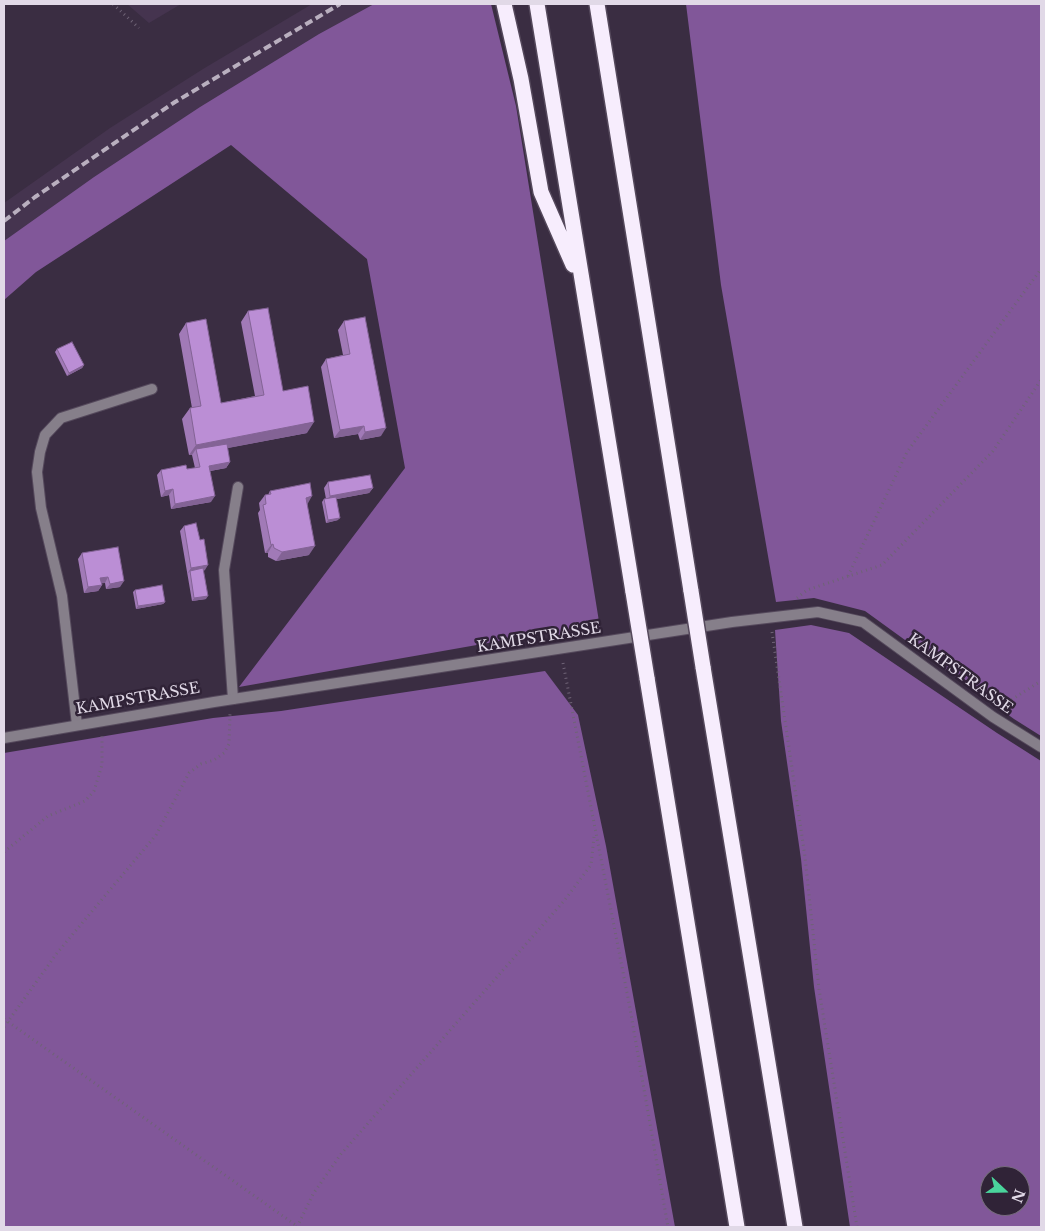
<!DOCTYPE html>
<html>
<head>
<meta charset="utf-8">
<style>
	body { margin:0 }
	#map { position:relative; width:1045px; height:1231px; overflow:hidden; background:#3a2d42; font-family:"Libre Baskerville",serif }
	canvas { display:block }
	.frame { position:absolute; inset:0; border:5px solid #e1d9e7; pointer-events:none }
	.north { position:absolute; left:980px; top:1166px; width:50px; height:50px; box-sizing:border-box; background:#302337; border:1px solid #776c7d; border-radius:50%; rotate:111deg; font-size:14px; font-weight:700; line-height:20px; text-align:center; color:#e1d9e7 }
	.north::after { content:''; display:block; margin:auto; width:18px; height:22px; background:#4ad49c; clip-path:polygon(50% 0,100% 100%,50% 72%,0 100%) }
</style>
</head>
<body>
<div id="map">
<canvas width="1045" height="1231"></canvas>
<div class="frame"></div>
<div class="north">N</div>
</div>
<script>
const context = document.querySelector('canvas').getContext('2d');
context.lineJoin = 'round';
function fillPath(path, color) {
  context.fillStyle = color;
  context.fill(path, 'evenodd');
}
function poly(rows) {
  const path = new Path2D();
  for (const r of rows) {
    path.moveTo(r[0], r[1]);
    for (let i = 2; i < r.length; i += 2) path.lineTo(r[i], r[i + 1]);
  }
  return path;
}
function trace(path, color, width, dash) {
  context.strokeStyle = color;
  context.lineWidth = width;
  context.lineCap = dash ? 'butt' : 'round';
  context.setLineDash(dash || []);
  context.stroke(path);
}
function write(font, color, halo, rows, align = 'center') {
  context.font = font + ' "Libre Baskerville",serif';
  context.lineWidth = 5;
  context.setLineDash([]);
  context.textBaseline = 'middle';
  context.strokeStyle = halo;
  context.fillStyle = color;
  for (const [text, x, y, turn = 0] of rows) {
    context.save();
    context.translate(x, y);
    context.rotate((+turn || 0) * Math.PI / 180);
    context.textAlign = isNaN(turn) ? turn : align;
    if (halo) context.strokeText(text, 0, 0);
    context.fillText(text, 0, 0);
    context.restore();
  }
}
const built = poly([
	[127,4,181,4,149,23],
	[312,4,374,4,319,34,200,107,94,177,4,241,4,203,110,128,203,69]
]);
const forest = poly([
	[374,4,491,4,516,106,601,634,574,638,539,634,239,687,405,468,367,259,231,145,36,272,4,300,4,241,94,177,200,107,319,34],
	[686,4,1041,4,1041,736,1014,719,865,611,814,598,776,602,721,285],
	[811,625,849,633,997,733,1041,761,1041,1227,850,1227,814,987,801,859,781,721,775,630],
	[990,1176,1020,1176,1020,1206,990,1206],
	[545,671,578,715,606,846,675,1227,4,1227,4,753,213,718,281,711]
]);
const path = poly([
	[113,4,139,28],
	[848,576,907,452,1041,269],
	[797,598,807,590,882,565,993,451,1041,380],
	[772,632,805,857,819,989,857,1227],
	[563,663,629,1003,668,1227],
	[1003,705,1041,681],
	[4,852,48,816,85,801,94,791,102,765,102,736],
	[4,1019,297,1226],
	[4,1027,57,953,156,835,189,773,201,764,214,760,224,753,229,744,230,714],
	[297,1227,313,1194,341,1154,564,901,591,865,594,837]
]);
const lane = poly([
	[233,699,224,570,238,487],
	[77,725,62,596,41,508,37,472,40,452,45,435,61,418,152,389]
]);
const street = poly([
	[4,738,214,702,732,622,818,612,863,622,993,717,1041,747]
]);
const highway = poly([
	[504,4,521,79,541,192,573,265],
	[537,4,633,592],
	[597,4,691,591],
	[703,667,795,1227],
	[647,678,737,1227]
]);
const rail = poly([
	[4,221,35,197,175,102,340,4]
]);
const highwayBridge = poly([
	[691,591,703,667],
	[633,592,647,678]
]);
const wall = poly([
	[248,311,283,391,307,433,227,448,230,462,226,468,210,471,211,502,171,509,169,495,161,497,157,475,161,470,187,469,195,468,192,455,189,455,182,419,190,408,192,408,179,334,186,323,221,403,255,396,241,322],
	[344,321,381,436,360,440,358,434,334,438,321,367,326,359,343,355,338,330],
	[57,349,84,365,82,368,67,376,55,352],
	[328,482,373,488,369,493,337,499,338,520,326,523,322,502,324,499,326,499,324,488],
	[270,491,307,504,309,555,276,561,268,557,268,553,265,553,258,513,260,510,259,503,265,495,268,495],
	[184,526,205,570,203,571,206,599,192,601,180,531],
	[82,553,120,587,106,589,105,583,102,583,102,585,98,591,84,593,78,559],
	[135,590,165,602,163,604,136,609,133,592]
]);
const shadedWall = poly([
	[84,365,82,368,67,376,69,373],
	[314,422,307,433,197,454,196,449,192,455,189,455,196,445],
	[364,426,358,434,334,438,340,430],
	[386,428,381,436,360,440,365,432],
	[230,462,226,468,205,472,209,466],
	[373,488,369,493,326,501,330,496],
	[173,489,169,495,161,497,165,491],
	[215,496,211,502,171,509,175,504],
	[312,496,307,505,306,498],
	[340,518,338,520,326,523,328,520],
	[273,544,268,553,265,553,271,545],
	[315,546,309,555,276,561,282,552],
	[208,565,205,570,190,573,190,571,187,574,191,568],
	[108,577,105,583,97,584,100,578],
	[124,581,120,587,106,589,110,584],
	[102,585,98,591,84,593,88,587],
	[208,596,206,599,192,601,194,598],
	[165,602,163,604,136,609,138,606]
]);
const building = poly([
	[268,308,283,391,308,386,314,422,196,445,190,408,201,406,186,323,206,319,221,403,264,395,248,311,268,308],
	[365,317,386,428,365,432,364,426,340,430,326,359,350,354,344,321,365,317],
	[72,342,84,365,69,373,57,349,72,342],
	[227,444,230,462,209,466,215,496,175,504,173,489,165,491,161,470,186,465,187,469,200,467,196,449,227,444],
	[370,475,373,488,330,496,328,482,370,475],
	[310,483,312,496,306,498,315,546,282,552,274,548,273,544,271,545,263,505,266,504,265,495,271,494,270,491,310,483],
	[336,497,340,518,328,520,324,499,336,497],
	[196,523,200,540,204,539,208,565,191,568,184,526,196,523],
	[118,547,124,581,110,584,108,577,100,578,102,585,88,587,82,553,118,547],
	[203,568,208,596,194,598,190,571,203,568],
	[162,585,165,602,138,606,135,590,162,585]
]);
const streetNames = [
	["KAMPSTRASSE",539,638,-9],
	["KAMPSTRASSE",960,674,36],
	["KAMPSTRASSE",138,699,-10]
];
fillPath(built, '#45344f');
fillPath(forest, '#815799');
trace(lane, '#55495c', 12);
trace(street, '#55495c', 12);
trace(highway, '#55495c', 18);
trace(path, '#6f6376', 3, [1, 4]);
trace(lane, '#867f8a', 10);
trace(street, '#867f8a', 10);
trace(highway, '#f7edfd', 15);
trace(rail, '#b9afbf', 4, [8, 4]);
trace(highwayBridge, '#55495c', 18, []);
trace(highwayBridge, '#f7edfd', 15);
fillPath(wall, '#a17ab7');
fillPath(shadedWall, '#836395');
fillPath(building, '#bb8ed5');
trace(building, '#836395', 1);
write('15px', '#e1d9e7', '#302337', streetNames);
</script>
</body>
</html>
